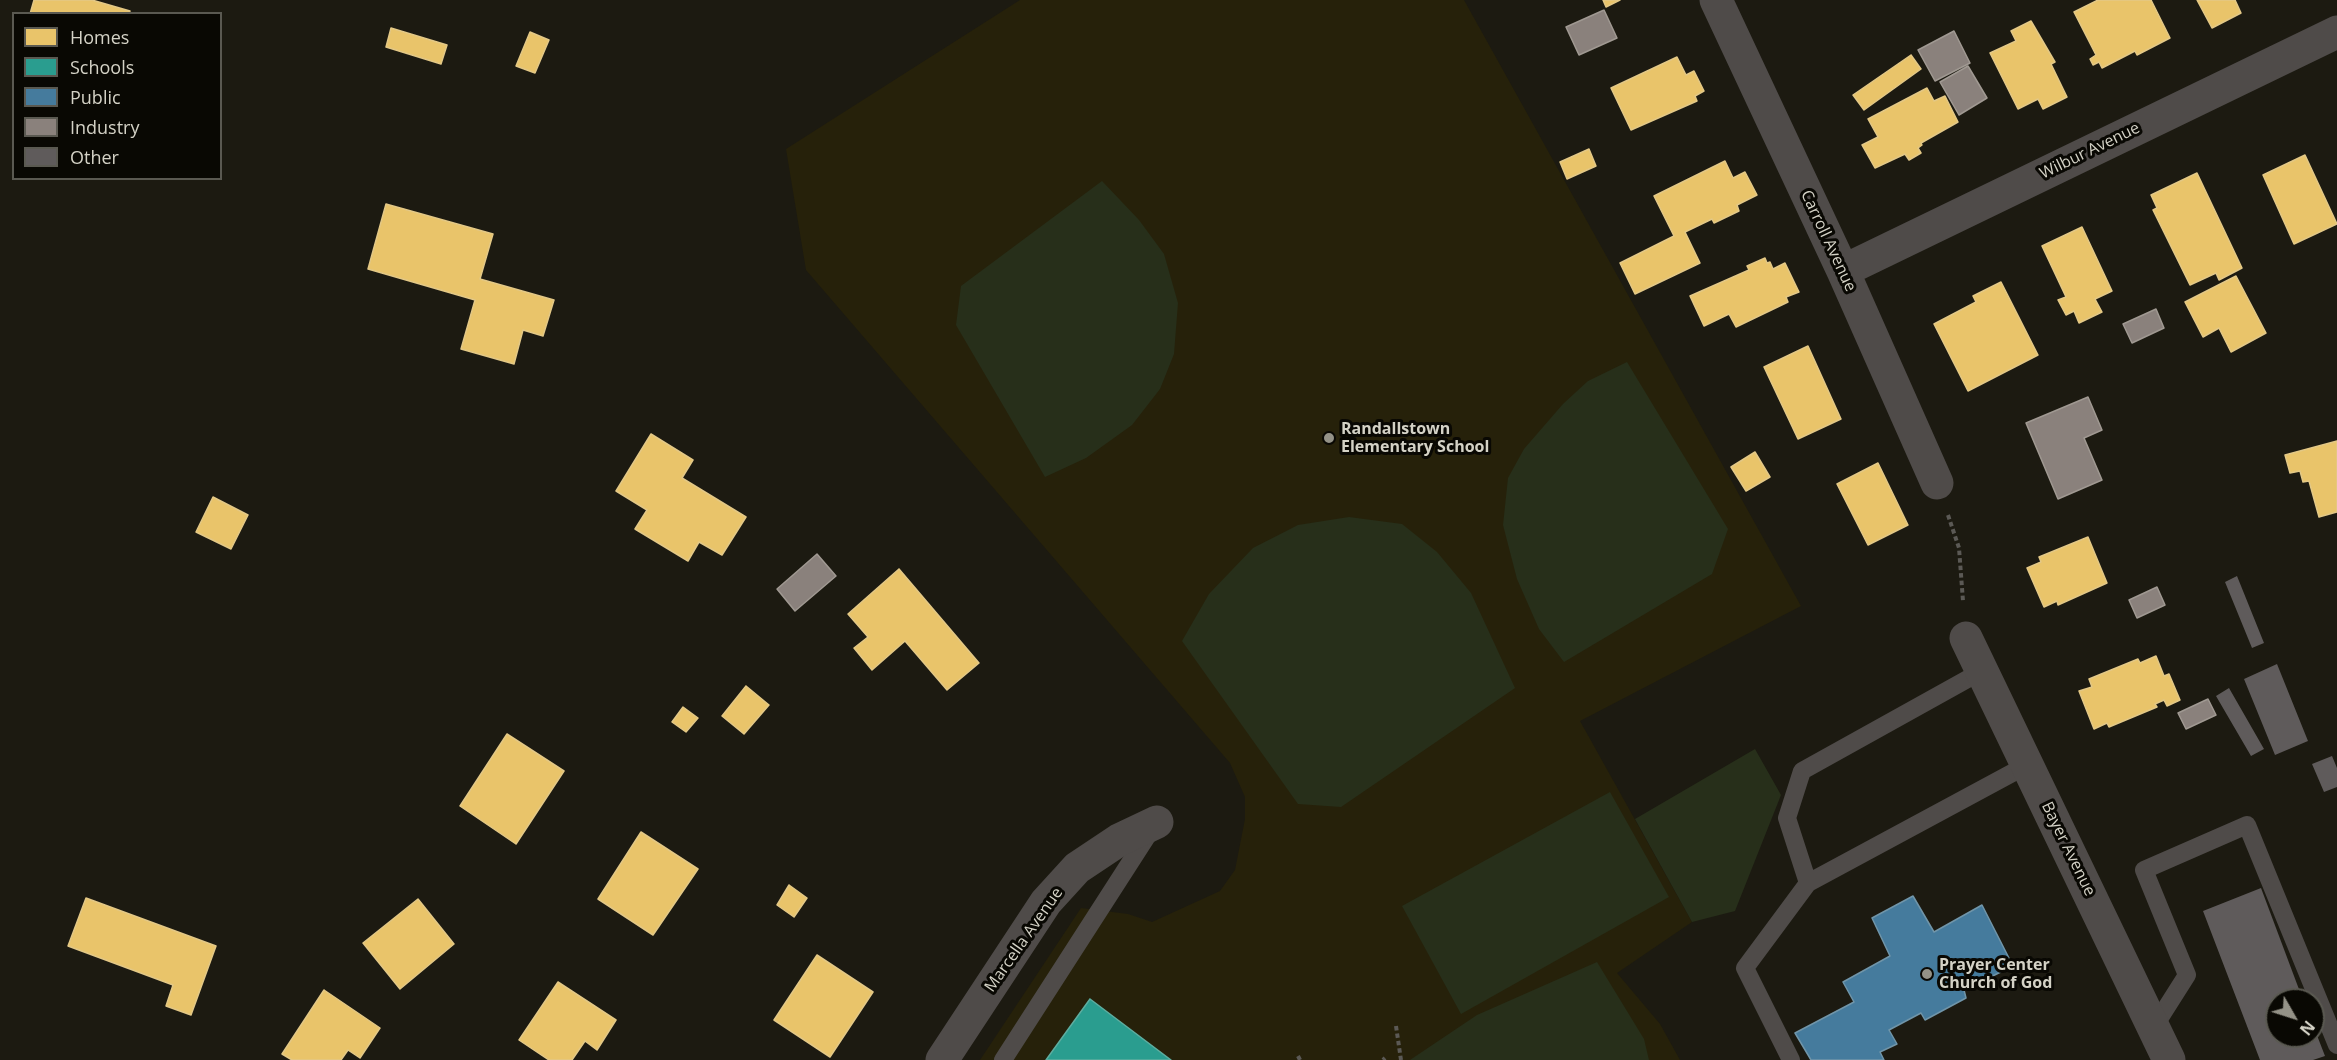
<!DOCTYPE html>
<html>
<head>
<meta charset="utf-8">
<style>
	body { margin:0 }
	#map { position:relative; width:2337px; height:1060px; overflow:hidden; background:#1c1a11; font-family:"Open Sans",sans-serif }
	canvas { display:block }
	.legend { position:absolute; left:12px; top:12px; width:210px; height:168px; box-sizing:border-box; background:#090803; border:2px solid #5a5951; margin:0; padding:8px 10px; list-style:none; font-size:18px; color:#d4d2c6 }
	.legend li { display:flex; align-items:center; gap:12px; height:30px }
	.legend b { width:30px; border:2px solid #5a5951 }
	.north { position:absolute; left:2265px; top:988px; width:60px; height:60px; box-sizing:border-box; background:#090803; border:2px solid #5a5951; border-radius:50%; rotate:129deg; font-size:16px; font-weight:700; line-height:24px; text-align:center; color:#d4d2c6 }
	.north::after { content:''; display:block; margin:auto; width:21px; height:27px; background:#949287; clip-path:polygon(50% 0,100% 100%,50% 72%,0 100%) }
</style>
</head>
<body>
<div id="map">
<canvas width="2337" height="1060"></canvas>
<ul class="legend">
<li><b style="height:16px;background:#e9c46a"></b>Homes</li>
<li><b style="height:16px;background:#2a9d8f"></b>Schools</li>
<li><b style="height:16px;background:#457b9d"></b>Public</li>
<li><b style="height:16px;background:#8a817c"></b>Industry</li>
<li><b style="height:16px;background:#5f5b5b"></b>Other</li>
</ul>
<div class="north">N</div>
</div>
<script>
const context = document.querySelector('canvas').getContext('2d');
context.lineJoin = 'round';
function fillPath(path, color) {
  context.fillStyle = color;
  context.fill(path, 'evenodd');
}
function poly(rows) {
  const path = new Path2D();
  for (const r of rows) {
    path.moveTo(r[0], r[1]);
    for (let i = 2; i < r.length; i += 2) path.lineTo(r[i], r[i + 1]);
  }
  return path;
}
function trace(path, color, width, dash) {
  context.strokeStyle = color;
  context.lineWidth = width;
  context.lineCap = dash ? 'butt' : 'round';
  context.setLineDash(dash || []);
  context.stroke(path);
}
function write(font, color, halo, rows, align = 'center') {
  context.font = font + ' "Open Sans",sans-serif';
  context.lineWidth = 6;
  context.setLineDash([]);
  context.textBaseline = 'middle';
  context.strokeStyle = halo;
  context.fillStyle = color;
  for (const [text, x, y, turn = 0] of rows) {
    context.save();
    context.translate(x, y);
    context.rotate((+turn || 0) * Math.PI / 180);
    context.textAlign = isNaN(turn) ? turn : align;
    if (halo) context.strokeText(text, 0, 0);
    context.fillText(text, 0, 0);
    context.restore();
  }
}
const built = poly([
	[1020,0,1464,0,1801,606,1580,721,1692,922,1617,973,1660,1024,1680,1060,980,1060,1081,908,1128,914,1152,922,1220,891,1235,870,1245,819,1245,797,1230,763,806,270,786,149]
]);
const green = poly([
	[1102,181,1139,220,1164,254,1178,303,1174,354,1160,389,1132,425,1086,458,1045,477,956,325,961,286],
	[1627,362,1728,529,1712,574,1564,662,1539,629,1517,579,1503,525,1508,478,1524,449,1563,404,1588,381],
	[1349,517,1402,524,1437,552,1471,593,1515,688,1341,807,1298,804,1182,641,1209,594,1253,548,1298,525],
	[1755,749,1781,795,1735,911,1692,922,1635,819],
	[1610,792,1669,897,1461,1014,1402,906],
	[1597,962,1644,1039,1649,1060,1410,1060,1477,1015]
]);
const homes = poly([
	[34,0,92,0,130,11,129,14,30,14,34,0],
	[1603,0,1620,0,1606,7,1603,0],
	[2098,0,2151,0,2170,38,2137,55,2135,51,2102,68,2099,62,2093,65,2090,59,2096,55,2074,12,2098,0],
	[2197,0,2235,0,2241,13,2212,28,2197,0],
	[2031,21,2055,62,2051,64,2067,97,2043,109,2038,99,2018,109,1990,53,2016,41,2011,31,2031,21],
	[391,28,447,45,441,64,386,47,391,28],
	[530,32,549,40,535,73,516,66,530,32],
	[1911,55,1921,69,1864,110,1853,95,1911,55],
	[1677,57,1686,75,1694,71,1704,91,1695,96,1697,101,1631,130,1611,88,1677,57],
	[1927,88,1934,101,1945,96,1958,122,1921,143,1922,145,1918,148,1921,153,1909,160,1905,154,1875,168,1862,145,1878,137,1868,119,1927,88],
	[1589,149,1596,166,1567,179,1560,162,1589,149],
	[2305,155,2337,224,2294,244,2263,175,2305,155],
	[1725,161,1733,178,1745,172,1757,195,1737,205,1739,211,1714,223,1712,219,1685,232,1700,263,1635,294,1620,263,1674,236,1654,196,1725,161],
	[2197,173,2242,268,2219,280,2216,273,2190,285,2153,210,2157,208,2151,195,2197,173],
	[386,204,493,234,480,279,554,300,543,336,523,330,514,364,461,349,475,300,368,269,386,204],
	[2082,227,2112,291,2095,299,2102,312,2079,323,2074,311,2066,315,2058,300,2066,297,2042,246,2082,227],
	[1765,258,1767,263,1770,262,1773,269,1785,263,1799,292,1786,297,1788,302,1736,327,1729,314,1704,326,1690,296,1749,270,1747,266,1765,258],
	[2236,276,2266,333,2231,352,2219,328,2203,337,2185,302,2236,276],
	[2001,282,2038,355,1968,391,1934,324,1976,302,1973,296,2001,282],
	[1808,346,1841,419,1798,439,1764,367,1808,346],
	[651,434,693,460,682,478,746,517,722,555,699,542,688,561,635,529,647,510,616,491,651,434],
	[2337,441,2337,512,2319,517,2309,481,2303,482,2300,471,2290,473,2285,455,2337,441],
	[1755,452,1770,477,1746,491,1731,467,1755,452],
	[1878,463,1908,525,1868,545,1837,484,1878,463],
	[213,497,248,515,231,549,196,532,213,497],
	[2088,537,2107,583,2058,605,2057,601,2044,607,2027,568,2041,562,2039,557,2088,537],
	[899,569,979,663,947,690,905,641,872,670,854,648,868,637,848,614,899,569],
	[2156,656,2164,676,2169,674,2180,700,2167,706,2164,700,2155,704,2157,707,2109,727,2107,723,2094,729,2079,691,2092,687,2089,679,2138,659,2140,663,2156,656],
	[746,686,769,705,744,734,722,716,746,686],
	[683,707,698,718,686,732,672,722,683,707],
	[507,734,564,771,516,844,460,806,507,734],
	[641,832,698,869,653,935,598,899,641,832],
	[789,885,807,898,794,917,777,905,789,885],
	[86,898,216,946,191,1015,166,1006,173,985,68,946,86,898],
	[418,899,454,944,400,989,363,943,418,899],
	[817,955,873,992,830,1057,774,1020,817,955],
	[558,982,616,1020,597,1050,585,1041,572,1060,549,1060,519,1040,558,982],
	[324,990,380,1028,360,1058,348,1050,341,1060,292,1060,282,1054,324,990]
]);
const schools = poly([
	[1090,999,1171,1060,1046,1060,1090,999]
]);
const public = poly([
	[1913,896,1934,932,1982,905,2013,966,1964,990,1966,998,1925,1020,1921,1013,1889,1030,1897,1044,1880,1052,1884,1060,1811,1060,1795,1033,1854,1002,1843,982,1890,956,1872,918,1913,896]
]);
const industry = poly([
	[1604,10,1617,38,1579,55,1566,27,1604,10],
	[1954,31,1970,63,1935,81,1918,50,1954,31],
	[1968,66,1987,98,1959,115,1940,82,1968,66],
	[2156,309,2164,328,2132,343,2123,324,2156,309],
	[2088,397,2102,430,2084,438,2102,480,2058,499,2026,423,2088,397],
	[817,554,836,576,795,611,777,589,817,554],
	[2157,587,2165,605,2137,618,2129,600,2157,587],
	[2208,699,2216,715,2186,729,2178,713,2208,699]
]);
const building = poly([
	[2237,576,2264,643,2252,648,2225,582],
	[2277,664,2308,741,2275,755,2244,679],
	[2229,688,2264,749,2251,756,2216,696],
	[2332,756,2337,768,2337,787,2324,792,2312,764],
	[2261,888,2303,1000,2277,1000,2277,1036,2313,1036,2313,1025,2325,1056,2313,1060,2260,1060,2203,911]
]);
const path = poly([
	[1948,515,1959,548,1963,601],
	[1396,1026,1401,1060],
	[1298,1056,1300,1060],
	[1383,1060,1385,1058]
]);
const lane = poly([
	[1982,671,1802,771,1787,818,1808,883,2027,765],
	[2154,1027,2187,975,2144,870,2247,825,2337,1045],
	[1003,1060,1153,827],
	[1791,1060,1745,968,1808,883]
]);
const street = poly([
	[1716,0,1843,271,1937,483],
	[1843,271,2337,32],
	[1966,638,2169,1060],
	[942,1060,1046,902,1077,868,1119,840,1157,822]
]);
const markers = [
	[1329,438,6,"#949287"],
	[1927,974,6,"#949287"]
];
const streetNames = [
	["Wilbur Avenue",2090,151,-26],
	["Carroll Avenue",1828,241,65],
	["Bayer Avenue",2068,849,64],
	["Marcella Avenue",1024,940,-55]
];
const poiNames = [
	["Randallstown",1341,429],
	["Elementary School",1341,447],
	["Prayer Center",1939,965],
	["Church of God",1939,983]
];
fillPath(built, '#26210a');
fillPath(green, '#272f1a');
fillPath(homes, '#e9c46a');
trace(homes, '#e3c886', 1.5);
fillPath(schools, '#2a9d8f');
trace(schools, '#5dada0', 1.5);
fillPath(public, '#457b9d');
trace(public, '#7095a9', 1.5);
fillPath(industry, '#8a817c');
trace(industry, '#a09992', 1.5);
fillPath(building, '#5f5b5b');
trace(path, '#5b5955', 4, [4.5, 3]);
trace(lane, '#4f4b49', 18);
trace(street, '#4f4b49', 33);
for (const [x, y, r, color] of markers) {
  const dot = new Path2D();
  dot.arc(x, y, r, 0, 2 * Math.PI);
  context.fillStyle = color;
  context.fill(dot);
  trace(dot, '#090803', 2);
}
write('16px', '#d4d2c6', '#090803', streetNames);
write('bold 16px', '#d4d2c6', '#090803', poiNames, 'left');
</script>
</body>
</html>
